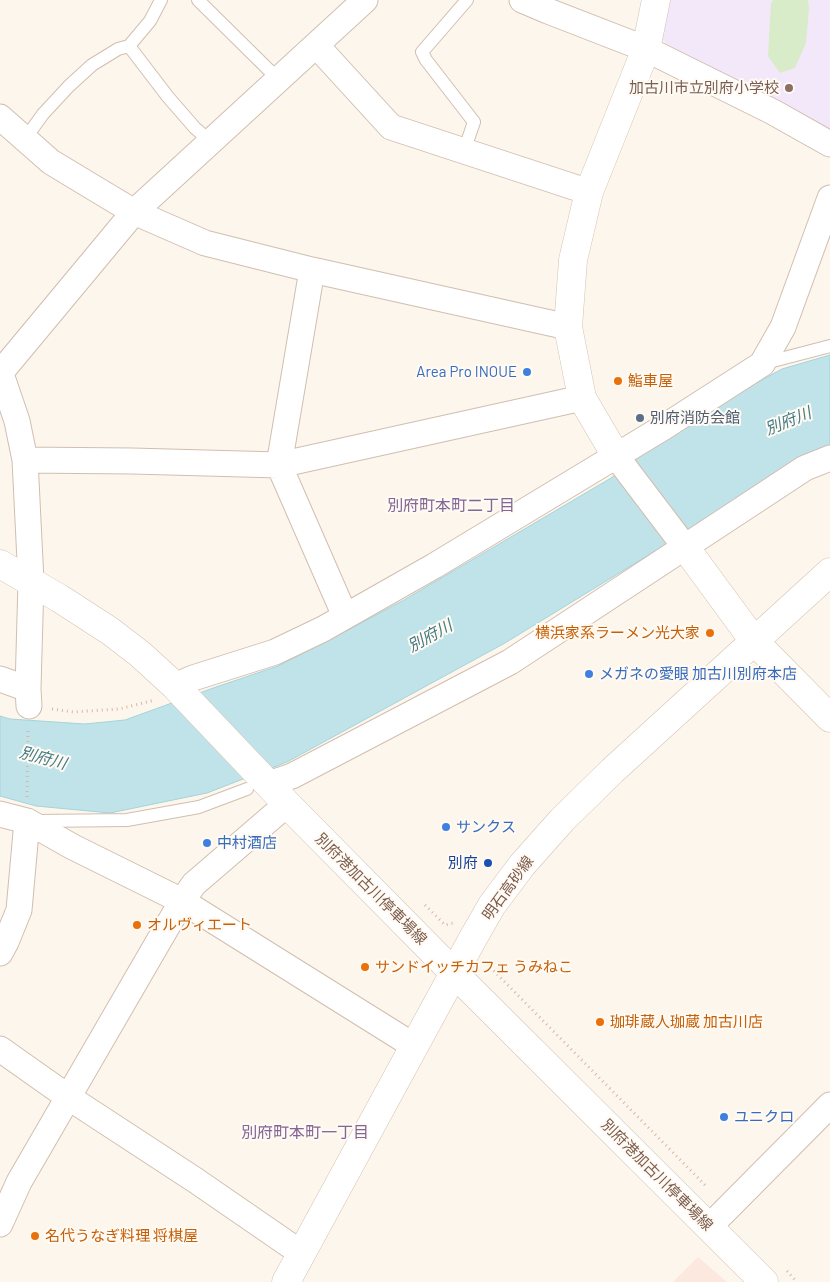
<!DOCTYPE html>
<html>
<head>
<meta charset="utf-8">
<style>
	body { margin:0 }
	canvas { display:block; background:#fdf6ec }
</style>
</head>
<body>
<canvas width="830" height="1282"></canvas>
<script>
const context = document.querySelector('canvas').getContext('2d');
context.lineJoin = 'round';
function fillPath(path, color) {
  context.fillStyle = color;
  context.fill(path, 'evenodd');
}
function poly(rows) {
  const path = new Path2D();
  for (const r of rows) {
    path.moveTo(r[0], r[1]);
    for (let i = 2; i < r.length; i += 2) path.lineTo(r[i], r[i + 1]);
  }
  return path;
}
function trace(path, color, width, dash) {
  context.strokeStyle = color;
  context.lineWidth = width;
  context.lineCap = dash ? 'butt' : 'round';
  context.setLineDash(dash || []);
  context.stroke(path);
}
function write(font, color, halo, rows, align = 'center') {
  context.font = font + ' Barlow,"Noto Sans JP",sans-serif';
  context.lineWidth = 4;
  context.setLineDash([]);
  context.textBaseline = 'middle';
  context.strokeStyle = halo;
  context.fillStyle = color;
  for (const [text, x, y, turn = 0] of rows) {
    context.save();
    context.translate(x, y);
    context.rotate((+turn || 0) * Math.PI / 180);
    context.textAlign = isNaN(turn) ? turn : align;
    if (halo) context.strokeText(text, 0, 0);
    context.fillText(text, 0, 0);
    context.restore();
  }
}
const commercial = poly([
	[698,1257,727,1282,673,1282]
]);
const education = poly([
	[668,0,830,0,830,133,666,44,661,37]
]);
const green = poly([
	[773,0,808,0,809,9,806,43,795,68,780,73,768,56,771,4]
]);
const water = poly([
	[830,355,830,447,820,450,505,643,287,762,207,793,110,813,36,806,0,796,0,716,10,719,85,724,125,720,216,687,278,666,331,639,404,600,611,478,638,457,749,387,782,369,830,355]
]);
const path = poly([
	[52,709,73,712,119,709,155,700],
	[27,797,28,729],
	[425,905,445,925,453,923],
	[488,963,488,965,496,973,707,1187],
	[787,1271,797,1282]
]);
const lane = poly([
	[198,0,278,79],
	[129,46,168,97,195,128,211,142],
	[25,139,43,114,69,86,92,65,118,49,129,46,150,21,161,0],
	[464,151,474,122,426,60,422,52,467,0],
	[765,363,830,346],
	[36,821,127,820,199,807,247,789]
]);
const street = poly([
	[522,0,548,11,646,49,773,112,830,144],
	[316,45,391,127,589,192],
	[0,117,51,162,134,212,205,243,312,270,568,327],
	[312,270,279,465,345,616],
	[0,371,17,421,25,460,31,581,28,689,29,706],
	[1,372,134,212,365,0],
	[616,456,685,547],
	[25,460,132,461,279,465,582,398],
	[0,679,28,689],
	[175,686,193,678,275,652,323,629,434,566,664,427,762,364,783,327,830,198],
	[268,784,292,776,510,662,805,468,830,458],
	[0,814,27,821,73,847,182,901,414,1046],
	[0,953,6,942,19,910,27,821],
	[0,1049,68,1097,195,1180,301,1253],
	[0,1224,19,1182,182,901,194,884,287,804],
	[709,1227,830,1105]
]);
const secondary = poly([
	[616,456,582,398,568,327,573,260,589,192,646,49,656,0],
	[685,547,754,641,830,718],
	[0,564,59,598,110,631,140,654,175,686,287,804,454,973,764,1282],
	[286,1282,472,940,492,905,522,865,562,820,612,771,830,572]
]);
const markers = [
	[789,88,5,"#8d6e63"],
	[527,372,5,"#3f7fe0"],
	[618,381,5,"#e8710a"],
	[640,418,5,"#5c6f8a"],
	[710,633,5,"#e8710a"],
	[589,674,5,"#3f7fe0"],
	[446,827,5,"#3f7fe0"],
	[207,843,5,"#3f7fe0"],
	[488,863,5,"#1a4fb4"],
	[137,925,5,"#e8710a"],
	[365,967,5,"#e8710a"],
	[600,1022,5,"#e8710a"],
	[724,1117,5,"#3f7fe0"],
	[35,1236,5,"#e8710a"]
];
const educationNames = [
	["加古川市立別府小学校",779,88]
];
const shopNames = [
	["Area Pro INOUE",517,372,"right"],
	["メガネの愛眼 加古川別府本店",599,674],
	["サンクス",456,827],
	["中村酒店",217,843],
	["ユニクロ",734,1117]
];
const foodNames = [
	["鮨車屋",628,381],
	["横浜家系ラーメン光大家",700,633,"right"],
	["オルヴィエート",147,925],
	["サンドイッチカフェ うみねこ",375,967],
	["珈琲蔵人珈蔵 加古川店",610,1022],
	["名代うなぎ料理 将棋屋",45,1236]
];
const serviceNames = [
	["別府消防会館",650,418]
];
const transitNames = [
	["別府",478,863]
];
const streetNames = [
	["明石高砂線",508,888,-54],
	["別府港加古川停車場線",371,889,45],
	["別府港加古川停車場線",657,1175,45]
];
const waterNames = [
	["別府川",788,421,-22],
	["別府川",430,636,-29],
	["別府川",43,758,15]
];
const neighbourhoodNames = [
	["別府町本町二丁目",451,506],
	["別府町本町一丁目",305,1133]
];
fillPath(commercial, '#fde8e0');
fillPath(education, '#f3e8fa');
fillPath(green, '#d8ecc9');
fillPath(water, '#bfe3e8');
trace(water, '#a5d3da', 1);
trace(lane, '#d1beb0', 14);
trace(street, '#d1beb0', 27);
trace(secondary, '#d6c0b0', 29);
trace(path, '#d9b8a5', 3, [1, 4]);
trace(lane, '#fff', 12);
trace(street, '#fff', 25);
trace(secondary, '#fff', 28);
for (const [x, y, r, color] of markers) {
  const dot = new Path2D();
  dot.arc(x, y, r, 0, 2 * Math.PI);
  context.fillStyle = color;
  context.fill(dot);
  trace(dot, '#fffaf3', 2);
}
write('15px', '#785e54', '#fffaf3', educationNames, 'right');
write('15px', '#366cbe', '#fffaf3', shopNames, 'left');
write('15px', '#c56008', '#fffaf3', foodNames, 'left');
write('15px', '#4e5e75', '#fffaf3', serviceNames, 'left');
write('15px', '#164399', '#fffaf3', transitNames, 'right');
write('15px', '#7a5c4d', '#fffaf3', streetNames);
write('italic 16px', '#437c86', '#fffaf3', waterNames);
write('16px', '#846695', '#fffaf3', neighbourhoodNames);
</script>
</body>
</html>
